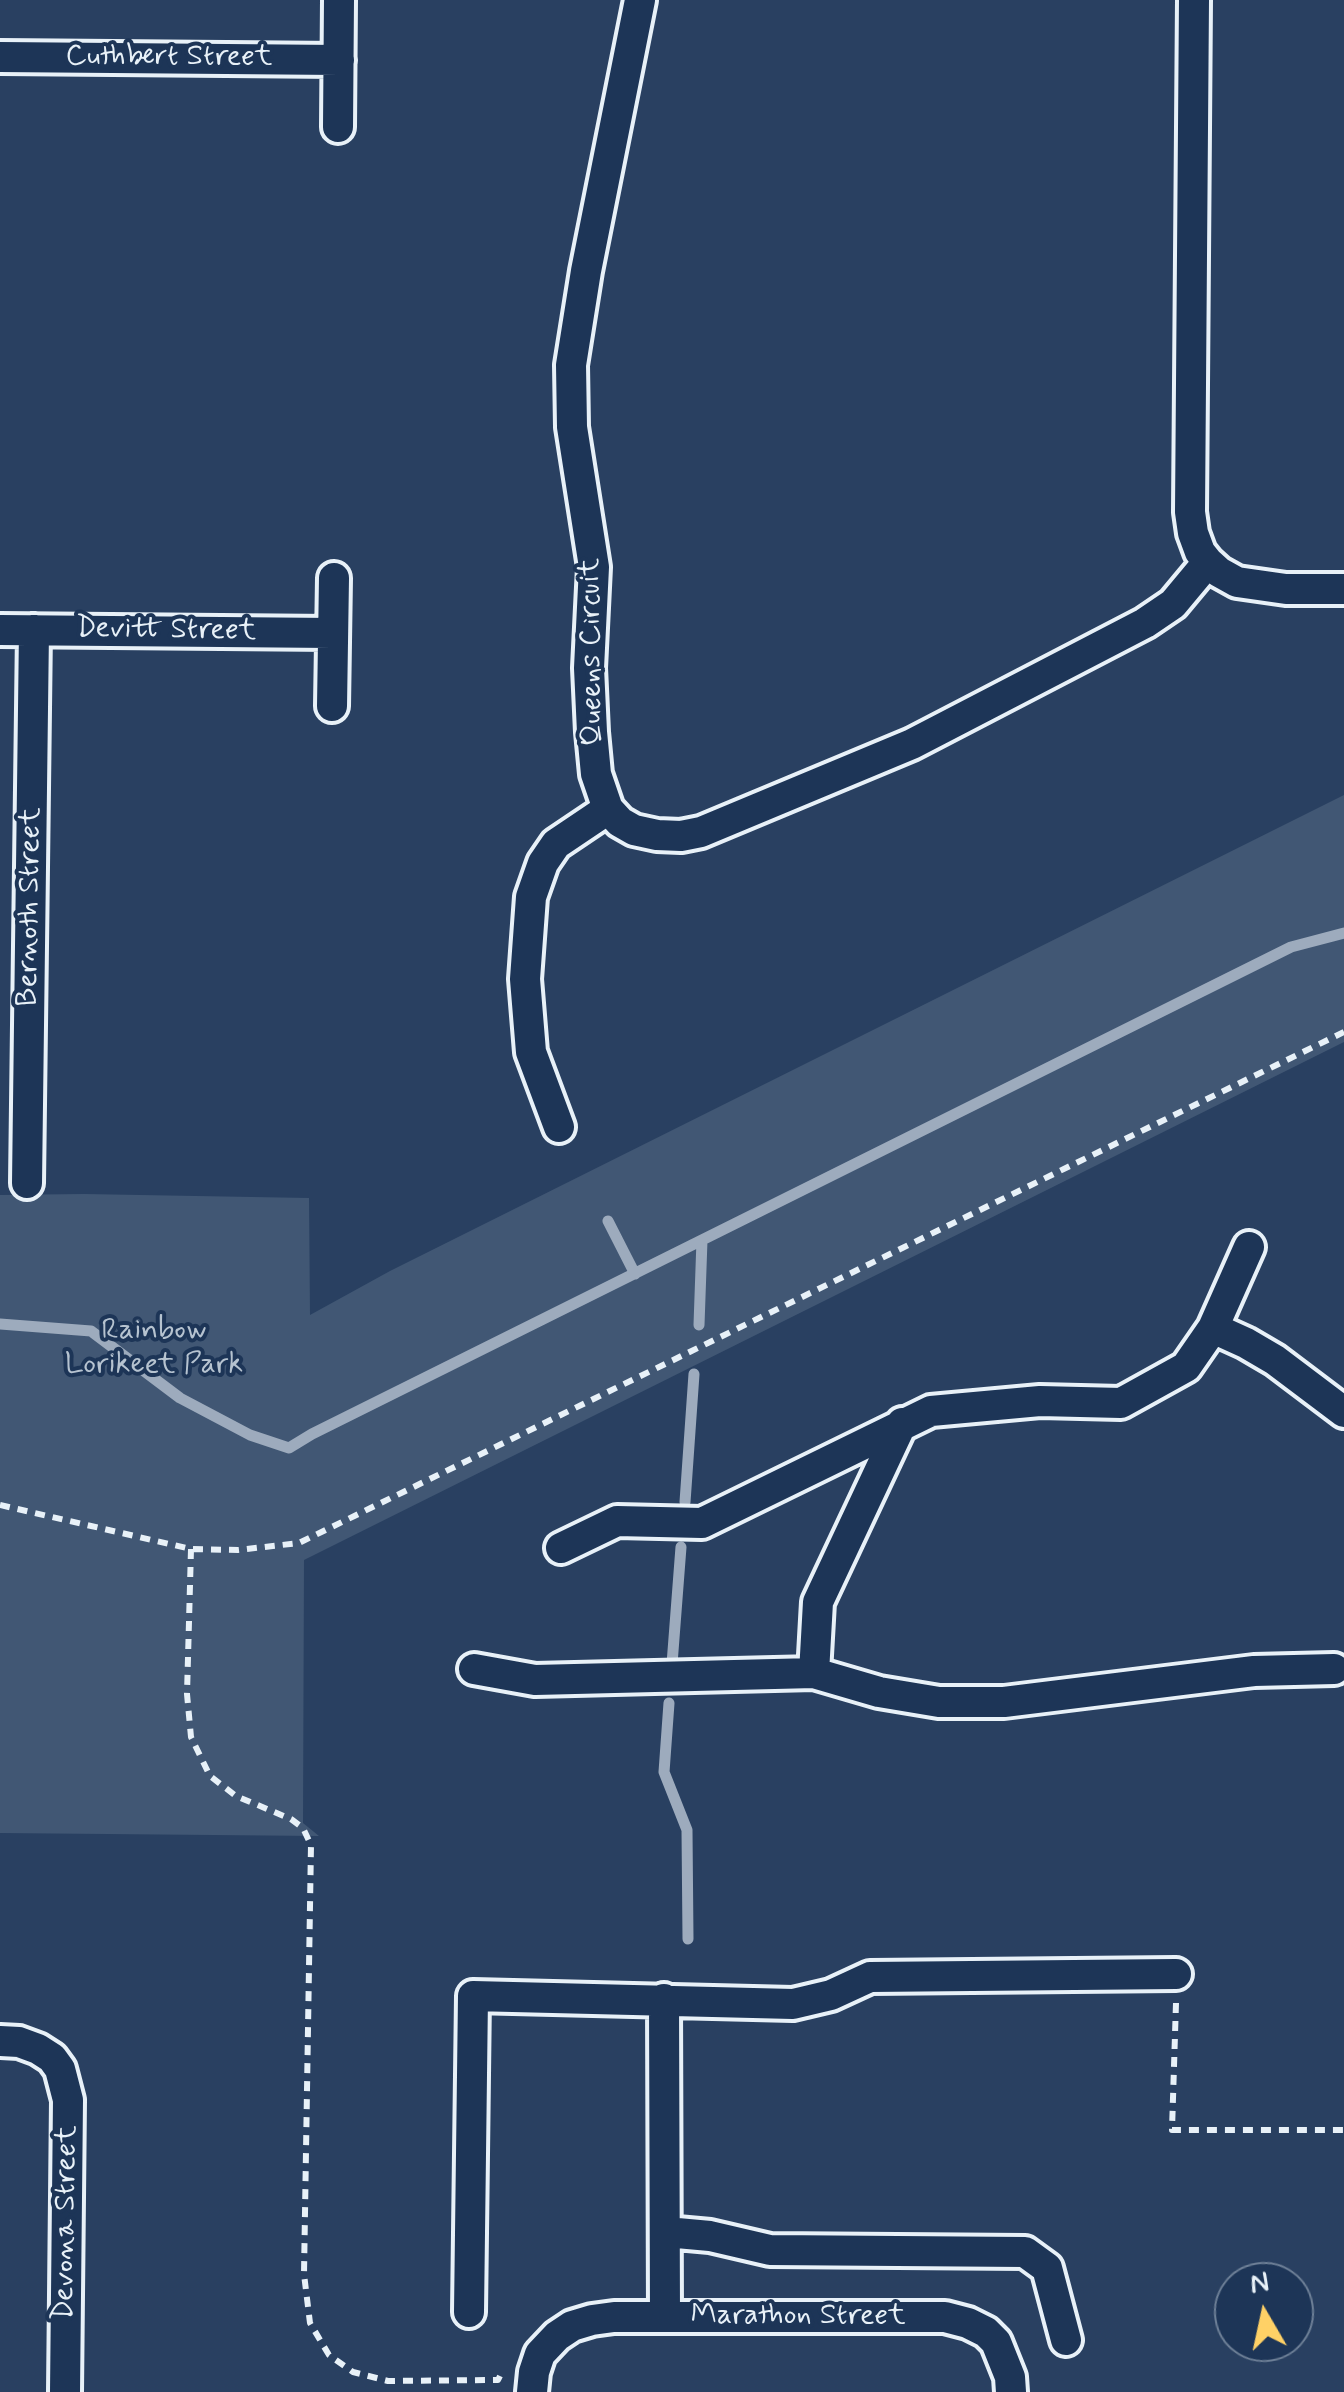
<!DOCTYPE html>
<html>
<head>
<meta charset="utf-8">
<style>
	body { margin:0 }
	#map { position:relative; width:1344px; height:2392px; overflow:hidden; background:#294061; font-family:Mynerve,sans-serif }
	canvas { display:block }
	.north { position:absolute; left:1214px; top:2262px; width:100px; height:100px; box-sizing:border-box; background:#1d3557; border:2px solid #6e8097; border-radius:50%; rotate:351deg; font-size:28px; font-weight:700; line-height:40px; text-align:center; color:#e8f1f8 }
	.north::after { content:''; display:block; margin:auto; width:35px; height:45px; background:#ffd166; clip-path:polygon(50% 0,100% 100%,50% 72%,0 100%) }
</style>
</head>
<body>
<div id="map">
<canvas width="1344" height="2392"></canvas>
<div class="north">N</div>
</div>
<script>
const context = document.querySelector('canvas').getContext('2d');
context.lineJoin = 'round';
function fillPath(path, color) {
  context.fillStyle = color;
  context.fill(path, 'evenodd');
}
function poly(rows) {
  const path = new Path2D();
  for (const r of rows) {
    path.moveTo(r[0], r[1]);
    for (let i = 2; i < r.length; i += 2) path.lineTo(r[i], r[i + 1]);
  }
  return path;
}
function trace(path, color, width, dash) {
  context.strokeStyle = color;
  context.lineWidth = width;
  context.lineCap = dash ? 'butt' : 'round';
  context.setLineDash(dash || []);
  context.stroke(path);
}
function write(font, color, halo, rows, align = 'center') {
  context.font = font + ' Mynerve,sans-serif';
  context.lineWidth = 8;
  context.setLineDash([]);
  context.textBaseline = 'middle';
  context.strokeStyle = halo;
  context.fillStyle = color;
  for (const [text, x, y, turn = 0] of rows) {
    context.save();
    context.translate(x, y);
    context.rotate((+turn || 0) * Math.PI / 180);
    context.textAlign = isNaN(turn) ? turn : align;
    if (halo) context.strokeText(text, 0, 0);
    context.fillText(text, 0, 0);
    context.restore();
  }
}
const green = poly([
	[1344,795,1344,1042,304,1560,303,1823,319,1836,0,1833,0,1195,84,1194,309,1198,310,1315,390,1271]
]);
const stream = poly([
	[608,1221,635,1274],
	[0,1324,91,1331,180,1398,250,1435,289,1448,312,1434,1291,947,1344,933],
	[699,1325,702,1240],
	[685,1502,694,1374],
	[672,1664,681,1547],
	[669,1703,664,1772,687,1830,688,1939]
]);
const path = poly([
	[0,1505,191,1549,238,1550,299,1543,1344,1032],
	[191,1549,187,1694,191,1737,210,1776,236,1796,291,1819,303,1828,311,1845,304,2274,310,2323,329,2355,353,2372,388,2381,498,2380,500,2376],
	[1176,2003,1172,2130,1344,2130]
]);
const street = poly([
	[640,0,586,271,571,365,572,427,594,567,589,668,592,732,596,774,608,809,620,822,634,830,657,835,681,836,701,832,912,744,1145,623,1173,604,1208,562],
	[1194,0,1190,512,1193,533,1200,552,1208,562,1219,572,1237,582,1286,589,1344,589],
	[0,57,339,60],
	[338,127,339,0],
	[0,630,332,633],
	[332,706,334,578],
	[559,1127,531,1052,525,979,531,897,543,863,556,844,608,809],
	[27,1183,34,630],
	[1213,1328,1246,1343,1275,1360,1344,1412],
	[561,1548,617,1521,702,1523,931,1411,1040,1401,1121,1403,1186,1367,1213,1328,1249,1247],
	[474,1669,535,1680,814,1673,879,1692,939,1702,1004,1702,1254,1671,1334,1669],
	[814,1673,818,1602,902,1423],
	[664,1999,665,2317],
	[0,2041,19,2042,38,2049,52,2058,60,2069,68,2100,65,2392],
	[666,2232,710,2236,770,2250,1025,2252,1047,2268,1066,2340],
	[469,2312,473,1996,793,2004,831,1995,870,1977,1176,1974],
	[532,2392,534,2372,540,2354,557,2336,572,2326,592,2320,614,2317,945,2317,968,2323,986,2332,996,2342,1010,2377,1011,2392]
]);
const streetNames = [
	["Cuthbert Street",169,58],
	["Devitt Street",166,631,1],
	["Queens Circuit",593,652,-91],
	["Bernoth Street",31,907,-89],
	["Devona Street",67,2223,-89],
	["Marathon Street",798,2317]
];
const parkNames = [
	["Rainbow",154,1332],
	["Lorikeet Park",154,1366]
];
fillPath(green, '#415774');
trace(stream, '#9dabbd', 11);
trace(street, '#e8f1f8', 38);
trace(path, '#e8f1f8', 6, [10, 8]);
trace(street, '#1d3557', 30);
write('30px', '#e8f1f8', '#1d3557', streetNames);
write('30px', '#b6c3d0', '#1d3557', parkNames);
</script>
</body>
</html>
